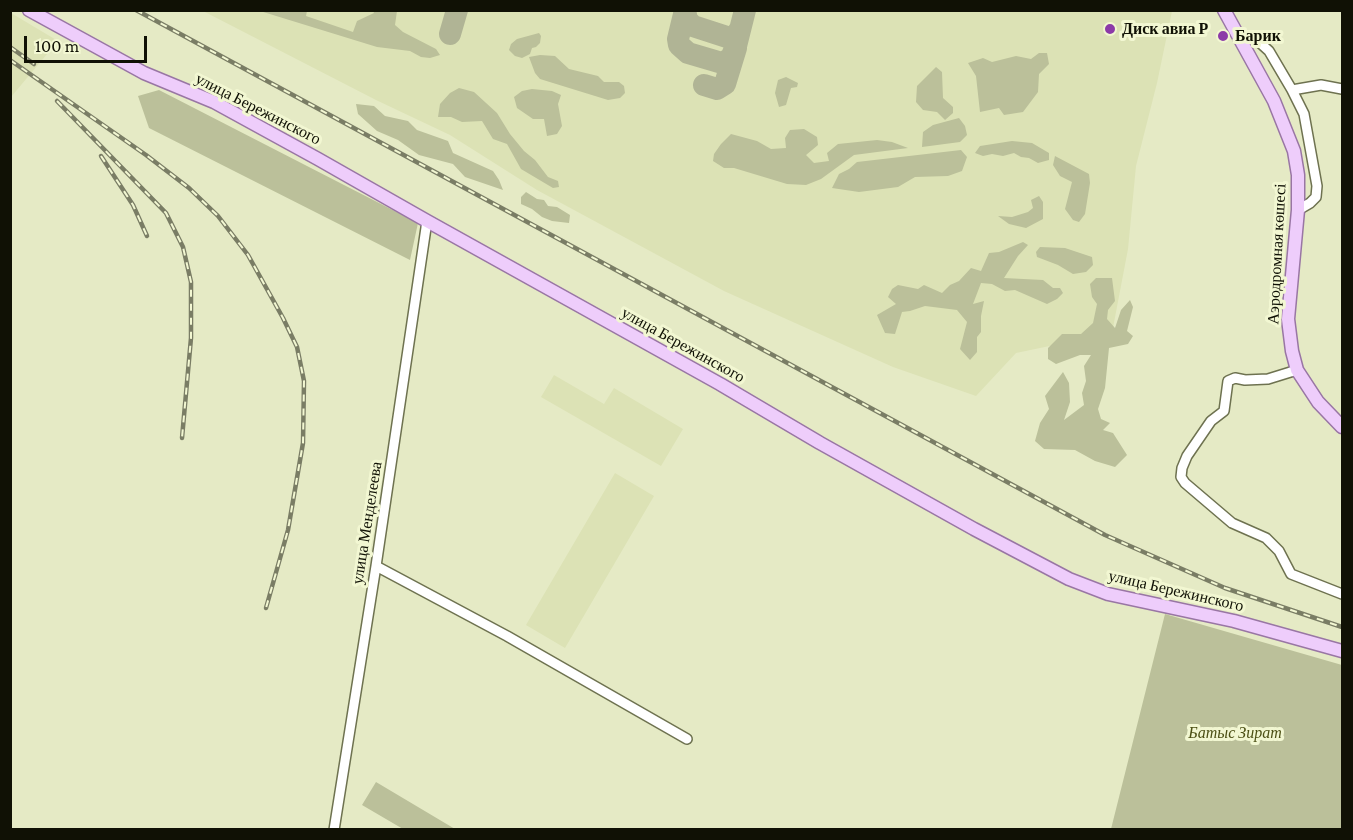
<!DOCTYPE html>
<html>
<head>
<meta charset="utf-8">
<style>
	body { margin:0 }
	#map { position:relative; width:1353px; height:840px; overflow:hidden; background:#e5eac5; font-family:"Crimson Pro",serif }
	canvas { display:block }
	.frame { position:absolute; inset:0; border:12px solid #101105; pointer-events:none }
	.scale { position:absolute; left:24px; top:36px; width:123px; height:27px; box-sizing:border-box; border:3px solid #101105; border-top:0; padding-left:8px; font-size:18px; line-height:21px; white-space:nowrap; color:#101105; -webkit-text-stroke:4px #f2f7d2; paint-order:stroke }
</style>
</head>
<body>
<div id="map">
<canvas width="1353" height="840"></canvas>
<div class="frame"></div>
<div class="scale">100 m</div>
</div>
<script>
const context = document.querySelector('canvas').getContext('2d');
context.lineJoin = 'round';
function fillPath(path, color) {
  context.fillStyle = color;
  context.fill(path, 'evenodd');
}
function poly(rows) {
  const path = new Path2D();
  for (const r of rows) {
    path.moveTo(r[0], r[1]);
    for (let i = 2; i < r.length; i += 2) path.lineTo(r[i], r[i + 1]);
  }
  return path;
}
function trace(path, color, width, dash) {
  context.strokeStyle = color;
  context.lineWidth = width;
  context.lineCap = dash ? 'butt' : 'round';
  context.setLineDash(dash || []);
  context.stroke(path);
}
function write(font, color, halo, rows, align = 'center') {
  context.font = font + ' "Crimson Pro",serif';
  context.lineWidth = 6;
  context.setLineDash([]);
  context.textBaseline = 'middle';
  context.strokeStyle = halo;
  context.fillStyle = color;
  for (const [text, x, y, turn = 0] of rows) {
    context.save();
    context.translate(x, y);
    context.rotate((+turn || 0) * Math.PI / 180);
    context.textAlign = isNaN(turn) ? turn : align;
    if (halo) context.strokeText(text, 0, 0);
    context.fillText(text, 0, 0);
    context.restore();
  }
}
const built = poly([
	[203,11,1172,11,1157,83,1136,166,1128,249,1112,333,1016,353,976,396,893,367,724,291,537,190,450,135,376,100],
	[11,13,58,41,11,97],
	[554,375,604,404,614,388,683,429,661,466,541,397],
	[615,473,654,496,565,648,526,625]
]);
const green = poly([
	[260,11,307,11,306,16,353,32,357,21,374,13,373,11,397,11,395,25,403,32,436,49,440,55,430,58,421,57,410,51,377,47],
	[539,33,541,36,540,43,536,47,532,48,530,54,522,58,515,56,509,50,511,44,517,39],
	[1039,53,1047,53,1049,64,1039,74,1038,92,1023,112,1004,115,999,108,980,112,976,76,968,63,983,58,992,62,1016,56,1031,59],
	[540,55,555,56,569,69,598,76,604,82,619,82,624,86,625,93,620,98,608,100,540,79,535,73,529,57],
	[936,67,942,72,943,98,953,107,953,113,945,120,937,112,923,110,916,102,917,86],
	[786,77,798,83,797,87,791,88,786,105,779,107,775,93,778,80],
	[459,88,474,92,497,113,510,134,524,151,535,160,548,177,558,181,559,187,553,188,521,169,507,144,493,139,482,121,462,122,451,117,438,117,440,104,450,93],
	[532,89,552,91,561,95,558,104,562,126,557,134,547,136,544,119,533,119,517,108,514,97,522,91],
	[159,90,418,223,410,260,149,128,138,96],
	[356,104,374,106,385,116,408,121,417,130,448,141,453,153,493,171,499,180,503,190,465,177,453,164,419,155,398,140,377,131,358,114],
	[959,118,965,126,967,135,960,142,922,147,923,132,933,125],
	[804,129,817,137,818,145,806,155,814,163,829,161,827,153,838,144,877,140,892,142,908,148,854,155,821,179,806,185,787,184,734,168,724,168,713,161,714,154,721,144,731,134,757,141,771,149,786,148,785,138,790,130],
	[1012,141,1032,143,1049,153,1049,160,1038,163,1029,158,1021,157,1014,153,1003,156,992,154,983,156,975,153,980,146],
	[961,150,967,157,962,171,948,176,915,177,898,187,859,192,832,188,839,174,849,169,857,162],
	[1055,156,1089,174,1090,183,1085,214,1079,222,1073,220,1065,209,1072,182,1060,176,1053,165],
	[526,192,537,199,544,200,548,206,557,207,570,215,569,223,552,221,542,217,532,209,521,204,521,197],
	[1039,196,1043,202,1043,219,1026,228,1009,224,998,216,1012,217,1028,212,1033,208,1031,200],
	[1023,242,1028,245,1018,256,1004,278,1043,280,1053,288,1060,288,1063,293,1057,299,1047,304,1015,290,1005,291,992,284,981,283,973,304,984,301,981,316,981,332,977,337,977,352,970,360,960,349,967,322,957,310,925,306,910,311,902,312,895,334,885,333,877,315,896,304,888,297,892,289,898,285,918,289,924,285,942,293,950,285,959,281,971,268,981,271,989,253,999,252],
	[1040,247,1065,248,1092,257,1093,265,1086,272,1073,274,1058,265,1037,257,1036,252],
	[1096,278,1112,278,1115,301,1108,310,1107,319,1115,328,1121,310,1130,300,1133,307,1127,331,1133,336,1128,344,1109,348,1105,388,1098,409,1101,419,1110,423,1103,430,1113,433,1127,455,1115,467,1095,461,1075,450,1044,449,1035,441,1040,423,1049,409,1045,396,1063,372,1069,383,1070,402,1064,420,1084,405,1082,393,1086,381,1084,366,1091,355,1080,355,1056,364,1048,359,1048,348,1062,334,1081,334,1093,323,1097,304,1092,297,1090,284],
	[1165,614,1342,665,1342,829,1111,829],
	[376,782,455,829,403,829,362,805]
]);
const taxiway = poly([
	[685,10,678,39,679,45,688,53,722,63,731,58,736,46,745,10],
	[685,10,687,20,693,26,730,38,736,35,740,29],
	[450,34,457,10],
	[704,85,717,89,725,84,736,48]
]);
const minor = poly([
	[1238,39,1247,38,1258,41,1269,51,1292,90,1304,114,1317,186,1316,197,1310,203,1298,210],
	[1292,90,1321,85,1342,89],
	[1297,370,1268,379,1245,380,1235,378,1228,381,1224,411,1211,421,1187,456,1182,468,1181,477,1185,483,1232,523,1266,538,1279,551,1291,574,1342,594],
	[376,566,507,636,687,739],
	[334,830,376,566,427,221]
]);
const major = poly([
	[29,10,144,73,214,102,318,159,427,221,720,384,820,443,974,529,1069,579,1108,594,1234,621,1342,651],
	[1224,10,1274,101,1294,151,1298,175,1298,210,1288,319,1292,351,1297,370,1318,402,1342,427]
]);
const rail = poly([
	[136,10,1105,535,1225,588,1342,627],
	[10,47,34,64],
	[10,60,146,155,189,188,218,216,248,255,283,318,297,347,304,381,303,443,288,530,266,608],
	[57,101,166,213,183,247,191,282,191,338,182,438],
	[101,156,133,205,147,236]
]);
const markers = [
	[1110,29,6,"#8c3aa8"],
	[1223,36,6,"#8c3aa8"]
];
const poiNames = [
	["Диск авиа Р",1122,29],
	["Барик",1235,36]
];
const streetNames = [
	["улица Бережинского",258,109,27],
	["Аэродромная көшесі",1277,254,-87],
	["улица Бережинского",683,345,29],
	["улица Менделеева",367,523,-81],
	["улица Бережинского",1176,591,13]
];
const parkNames = [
	["Батыс Зират",1235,733]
];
fillPath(built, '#dce2b5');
fillPath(green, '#bbc09a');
trace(taxiway, '#b0b495', 22);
trace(minor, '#6e7250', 12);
trace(major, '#9976a4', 15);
trace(minor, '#fff', 9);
trace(major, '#eecdfb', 12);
trace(rail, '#7a7d65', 4.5);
trace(rail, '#f2f7d2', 2, [7]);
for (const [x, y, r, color] of markers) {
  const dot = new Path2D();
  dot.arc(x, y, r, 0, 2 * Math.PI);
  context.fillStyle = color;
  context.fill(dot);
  trace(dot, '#f2f7d2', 2);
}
write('bold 16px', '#101105', '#f2f7d2', poiNames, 'left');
write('16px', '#101105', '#f2f7d2', streetNames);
write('italic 16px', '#4c5015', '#f2f7d2', parkNames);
</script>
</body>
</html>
